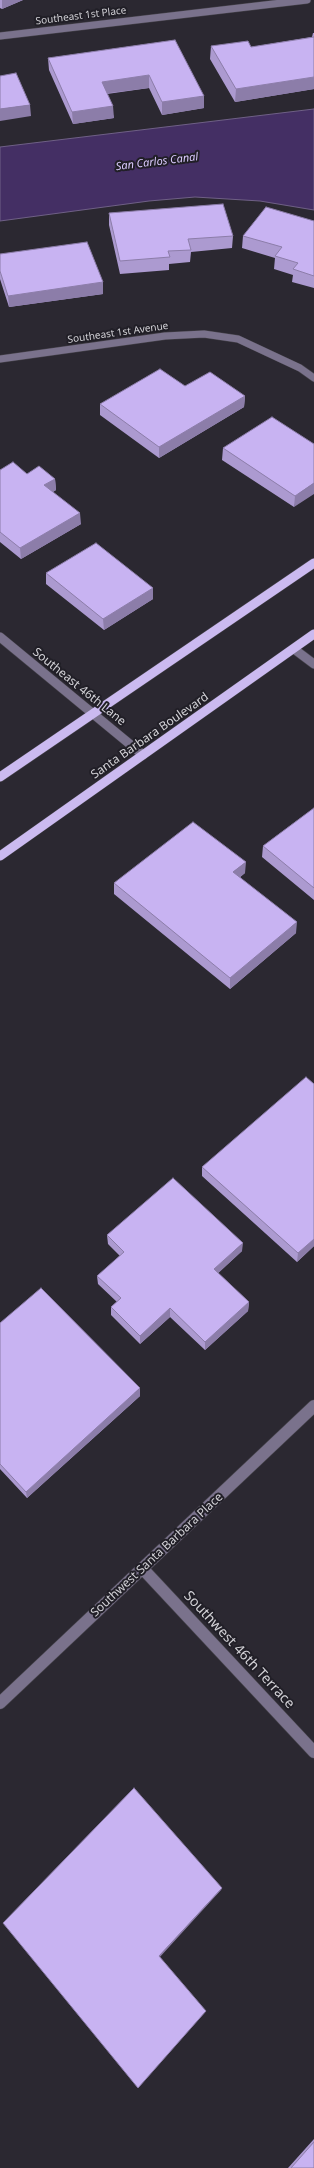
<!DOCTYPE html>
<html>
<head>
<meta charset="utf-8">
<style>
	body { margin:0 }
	canvas { display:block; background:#2b2831 }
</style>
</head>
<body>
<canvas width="314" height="2168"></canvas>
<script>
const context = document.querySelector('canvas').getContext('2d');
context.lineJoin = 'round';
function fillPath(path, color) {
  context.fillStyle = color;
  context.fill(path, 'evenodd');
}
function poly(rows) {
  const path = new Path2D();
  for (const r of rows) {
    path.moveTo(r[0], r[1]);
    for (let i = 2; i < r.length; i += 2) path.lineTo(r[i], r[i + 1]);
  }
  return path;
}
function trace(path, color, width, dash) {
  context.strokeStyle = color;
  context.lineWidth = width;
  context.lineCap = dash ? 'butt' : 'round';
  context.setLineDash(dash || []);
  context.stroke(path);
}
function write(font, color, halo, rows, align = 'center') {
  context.font = font + ' "Noto Sans",sans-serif';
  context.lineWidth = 4;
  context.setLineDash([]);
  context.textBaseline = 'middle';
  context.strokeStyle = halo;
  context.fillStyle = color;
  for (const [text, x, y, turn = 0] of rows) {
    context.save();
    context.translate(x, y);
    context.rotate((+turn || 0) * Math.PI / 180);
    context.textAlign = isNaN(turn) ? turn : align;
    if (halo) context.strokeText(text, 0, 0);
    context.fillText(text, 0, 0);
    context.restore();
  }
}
const water = poly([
	[314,109,314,210,260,201,195,197,149,201,0,221,0,147,314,109]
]);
const minorFar2 = poly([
	[0,36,307,0],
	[0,359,165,336,204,334,238,339,300,368,314,378]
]);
const minorFar1 = poly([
	[0,637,143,755],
	[294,649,314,664]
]);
const minor = poly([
	[143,1569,314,1752],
	[0,1703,314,1406]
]);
const major = poly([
	[0,777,314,563],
	[0,856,314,634]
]);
const wall = poly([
	[0,0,23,0,2,9,0,8],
	[313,33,314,33,314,89,235,102,210,59,211,46,251,47,312,37],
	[175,40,204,108,162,115,149,88,107,94,114,118,73,124,49,70,48,58],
	[109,213,233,236,232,248,191,252,190,262,169,264,169,270,120,274,109,225],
	[314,221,314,288,292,282,293,275,274,269,275,258,242,248,243,236],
	[0,254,103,282,103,294,9,307,0,279],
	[185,386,245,396,244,407,159,458,100,415,100,404],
	[314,444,294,507,222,460,223,448],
	[0,470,55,479,56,490,53,492,81,524,21,559,0,542],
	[46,573,153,588,153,599,104,630,46,584],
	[314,808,314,900,262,857,263,846],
	[245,873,240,877,296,933,230,989,114,894,114,883],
	[314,1084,314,1246,297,1262,202,1176,202,1167],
	[107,1235,242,1251,218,1273,249,1302,248,1311,205,1350,170,1317,140,1344,111,1315,111,1307,117,1302,98,1284,97,1276,120,1256,108,1244],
	[0,1323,140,1396,27,1498,0,1469],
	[314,2139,314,2168,288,2168]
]);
const shadedWall = poly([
	[2,0,23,0,2,9],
	[149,75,149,88,102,94,102,82],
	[314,77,314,89,235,102,236,89],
	[204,96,204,108,162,115,162,102],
	[30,105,31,116,0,121,0,109],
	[113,106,114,118,73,124,72,112],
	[103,282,103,294,9,307,8,296],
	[245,396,244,407,159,458,159,447],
	[55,479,56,490,45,496,44,485],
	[314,483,314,494,294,507,295,496],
	[80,513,81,524,21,559,20,548],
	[153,588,153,599,104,630,103,619],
	[246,862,245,873,233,883,233,872],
	[297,922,296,933,230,989,230,978],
	[314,1239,314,1246,297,1262,298,1253],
	[243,1243,242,1251,213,1278,214,1269],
	[249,1302,248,1311,205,1350,205,1342],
	[170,1308,170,1317,140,1344,140,1336],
	[140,1388,140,1396,27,1498,26,1492],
	[222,1888,221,1890,159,1958,159,1956]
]);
const building = poly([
	[314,37,314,77,236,89,211,46,248,41,251,47,314,37],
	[175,40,204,96,162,102,149,75,102,82,113,106,72,112,48,58,175,40],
	[16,73,30,105,0,109,0,76,16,73],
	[223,204,233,236,188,239,191,250,168,251,170,257,120,261,109,213,223,204],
	[266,207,314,221,314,276,293,269,298,263,275,256,282,247,243,236,266,207],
	[87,242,103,282,8,296,0,271,0,254,87,242],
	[160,369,185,386,210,372,245,396,159,447,100,404,160,369],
	[272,417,314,444,314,483,295,496,223,448,272,417],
	[13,462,27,474,39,466,55,479,44,485,80,513,20,548,0,532,0,470,13,462],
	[96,543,153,588,103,619,46,573,96,543],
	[314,808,314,888,263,846,314,808],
	[193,822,246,862,233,872,297,922,230,978,114,883,193,822],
	[306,1077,314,1084,314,1239,298,1253,202,1167,306,1077],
	[173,1178,243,1243,214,1269,249,1302,205,1342,170,1308,140,1336,111,1307,121,1298,97,1276,124,1252,107,1235,173,1178],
	[41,1288,140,1388,26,1492,0,1464,0,1323,41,1288],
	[134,1788,222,1888,159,1956,206,2011,138,2088,3,1923,134,1788],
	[314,2142,314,2168,291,2168,314,2142]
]);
const farStreetnames = [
	["Southeast 1st Place",81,16,-7],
	["Southeast 1st Avenue",118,333,-8]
];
const farWaternames = [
	["San Carlos Canal",157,162,-7]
];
const streetNames = [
	["Southeast 46th Lane",79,687,39],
	["Santa Barbara Boulevard",150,736,-35],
	["Southwest Santa Barbara Place",157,1555,-43]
];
const nearStreetnames = [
	["Southwest 46th Terrace",239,1650,47]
];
fillPath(water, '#442f64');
trace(water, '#6f6086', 1);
trace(minorFar2, '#46434b', 8);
trace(minorFar1, '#46434b', 10);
trace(minor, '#46434b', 13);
trace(major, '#46434b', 10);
trace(minorFar2, '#7a728c', 7);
trace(minorFar1, '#7a728c', 9);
trace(minor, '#7a728c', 12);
trace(major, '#cbbaf0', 9);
fillPath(wall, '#ac9ad0');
fillPath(shadedWall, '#8c7da9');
fillPath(building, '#c8b3f2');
trace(building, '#8c7da9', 1);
write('10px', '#d2d1d6', '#211f27', farStreetnames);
write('italic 11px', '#dbcafe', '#211f27', farWaternames);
write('12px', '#d2d1d6', '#211f27', streetNames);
write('14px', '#d2d1d6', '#211f27', nearStreetnames);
</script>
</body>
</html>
